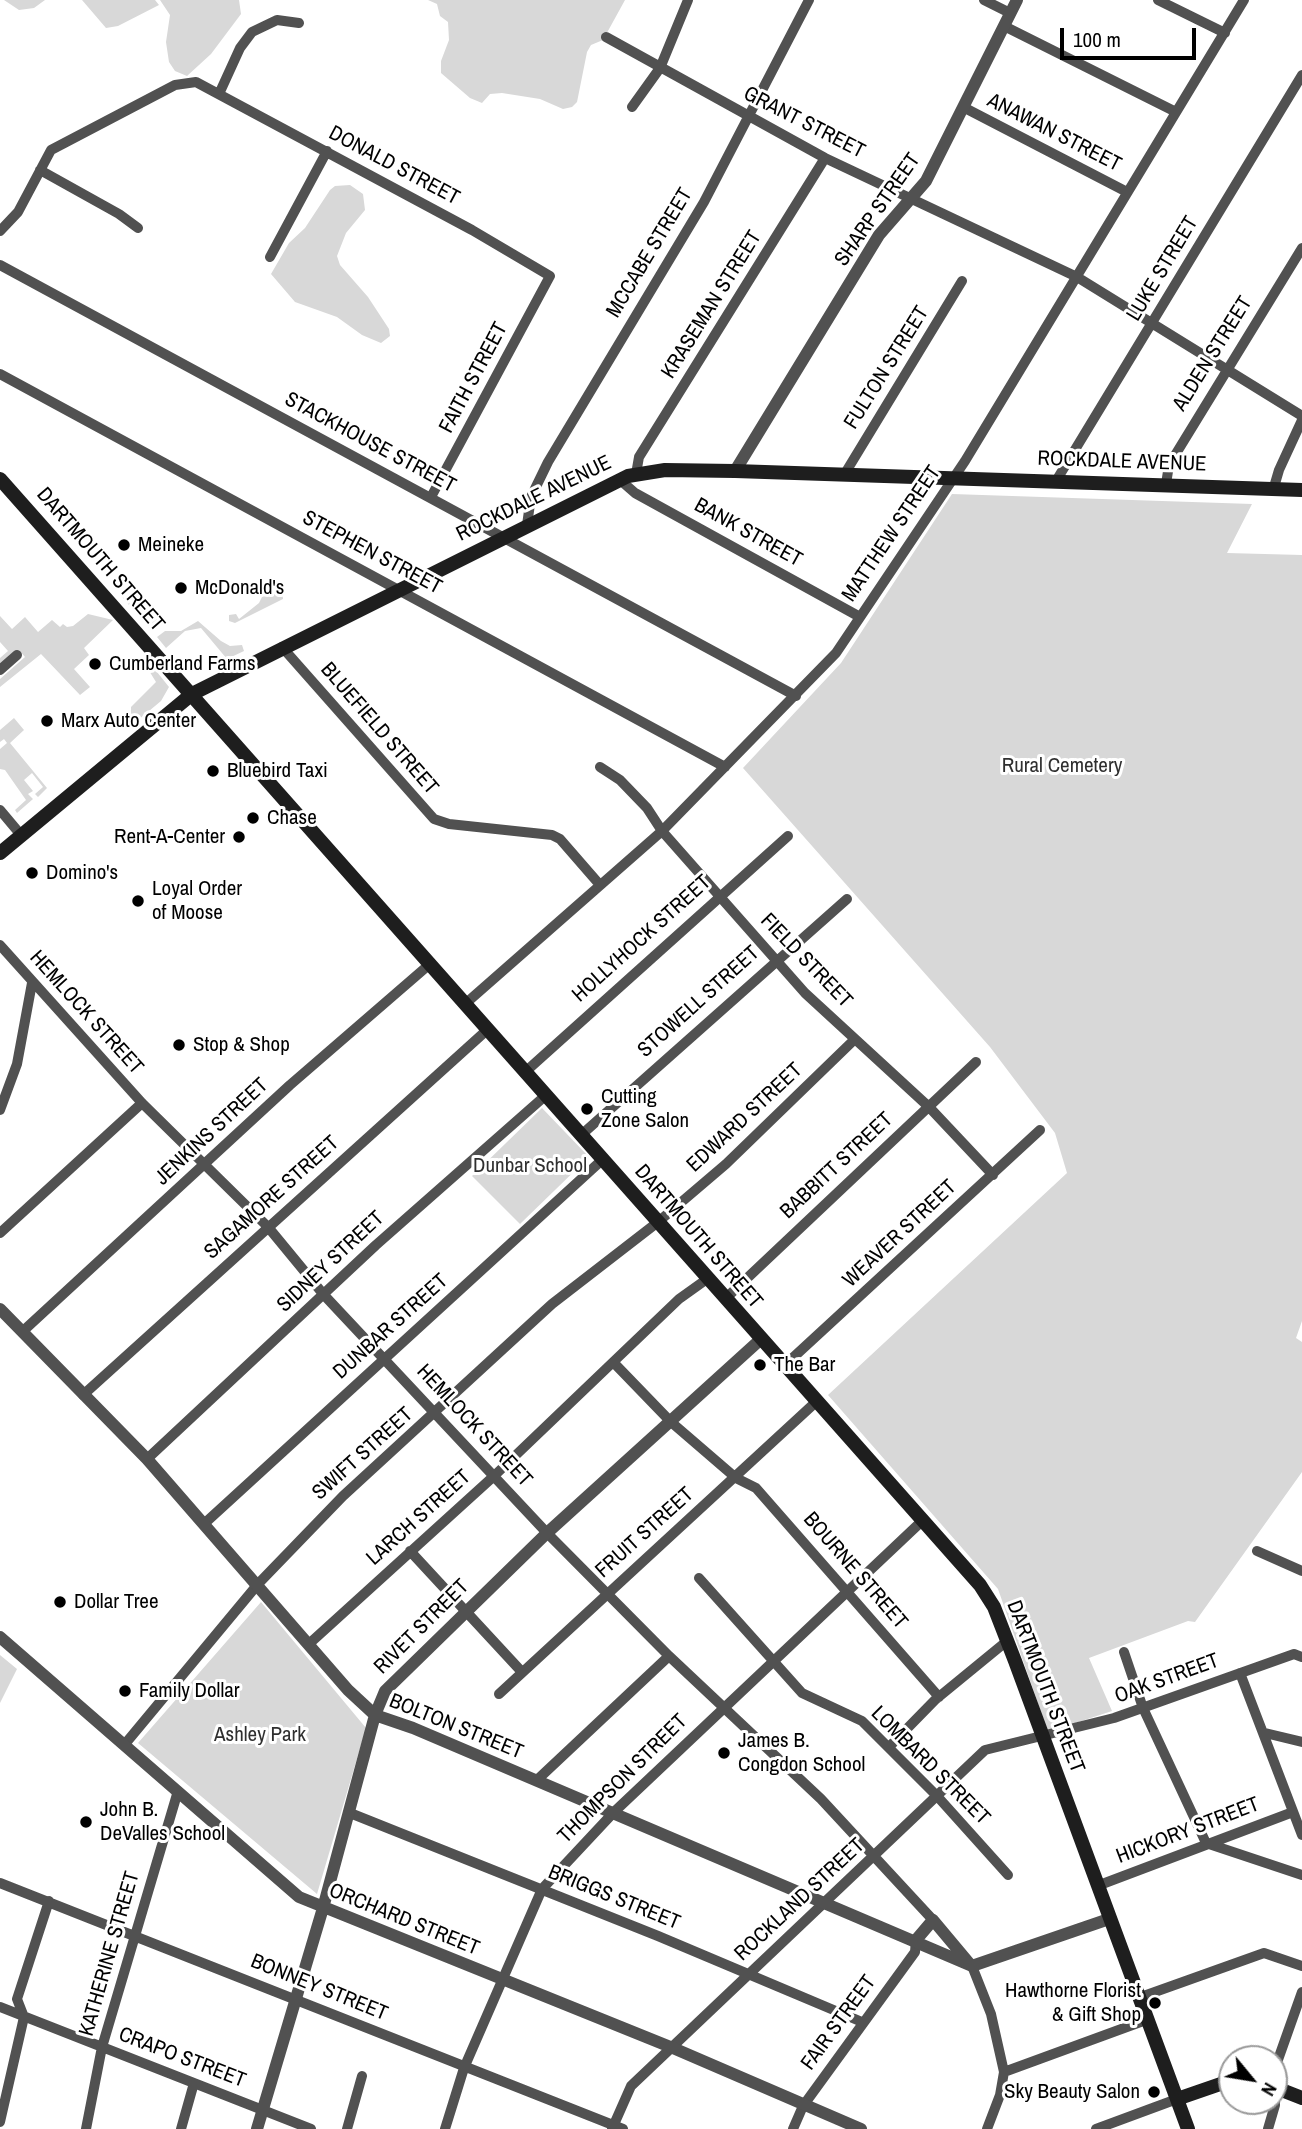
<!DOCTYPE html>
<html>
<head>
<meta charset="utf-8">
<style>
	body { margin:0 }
	#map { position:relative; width:1302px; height:2129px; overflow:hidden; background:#fff; font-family:"Archivo Narrow",sans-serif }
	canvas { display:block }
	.north { position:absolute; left:1218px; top:2045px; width:70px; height:70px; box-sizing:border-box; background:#fff; border:2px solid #999; border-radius:50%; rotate:120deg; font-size:19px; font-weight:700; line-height:28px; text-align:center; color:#000 }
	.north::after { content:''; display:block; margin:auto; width:24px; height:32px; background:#000; clip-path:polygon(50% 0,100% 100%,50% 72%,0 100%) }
	.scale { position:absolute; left:1060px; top:28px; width:136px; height:32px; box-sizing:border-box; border:4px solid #000; border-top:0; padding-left:9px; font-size:21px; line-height:24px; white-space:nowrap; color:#000; -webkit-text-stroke:5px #fff; paint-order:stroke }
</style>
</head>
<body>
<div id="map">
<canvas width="1302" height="2129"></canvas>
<div class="north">N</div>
<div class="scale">100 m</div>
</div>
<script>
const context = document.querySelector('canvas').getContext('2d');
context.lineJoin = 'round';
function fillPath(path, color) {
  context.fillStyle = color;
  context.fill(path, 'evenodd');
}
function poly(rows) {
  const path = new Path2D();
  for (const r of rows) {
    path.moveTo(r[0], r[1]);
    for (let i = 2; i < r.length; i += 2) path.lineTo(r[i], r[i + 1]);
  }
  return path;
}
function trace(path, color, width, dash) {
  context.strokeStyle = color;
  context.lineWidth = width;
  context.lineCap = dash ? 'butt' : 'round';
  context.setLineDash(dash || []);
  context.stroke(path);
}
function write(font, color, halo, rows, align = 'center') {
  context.font = font + ' "Archivo Narrow",sans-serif';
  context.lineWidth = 6;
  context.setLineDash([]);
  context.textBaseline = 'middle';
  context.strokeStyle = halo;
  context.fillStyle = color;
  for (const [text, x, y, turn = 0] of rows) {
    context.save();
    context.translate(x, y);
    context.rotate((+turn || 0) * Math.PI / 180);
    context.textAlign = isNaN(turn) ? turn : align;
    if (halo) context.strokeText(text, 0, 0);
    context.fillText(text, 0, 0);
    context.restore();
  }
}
const green = poly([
	[4,0,45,0,34,8,19,10],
	[82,0,155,0,159,5,118,26,106,28],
	[160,0,239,0,241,14,211,54,187,76,175,71,169,62,166,42,170,15],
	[428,0,625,0,603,40,591,45,587,52,577,102,572,107,563,109,540,99,502,93,490,94,482,103,470,98,441,73,441,61,449,40,448,22,440,16,437,4],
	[350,185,363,194,365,210,346,233,337,256,340,265,368,297,389,329,390,336,381,343,362,335,337,317,295,302,271,274,289,243,305,228,330,190,335,186],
	[952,494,1252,504,1227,553,1302,555,1302,1321,1296,1338,1302,1342,1302,1472,1195,1622,1188,1621,1089,1658,1112,1711,1048,1732,998,1589,828,1395,1067,1173,1055,1133,990,1047,743,768,841,663],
	[270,581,282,589,283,599,235,623,229,621,229,615,236,614,239,619,259,603],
	[122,597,147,601,159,624,151,630],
	[88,614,113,620,84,648,89,655,74,669,90,687,80,695,41,654,0,687,0,679,25,657,19,650,0,665,0,658,8,651,0,642,0,616,12,629,25,617,38,632,52,620,60,627,63,624,67,627,73,626],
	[198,621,221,641,230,646,242,645,244,651,227,659,201,628,185,631,166,648,157,637,165,631,181,631],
	[145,657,169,687,161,701,137,721,131,717,131,707,156,682,143,661],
	[14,718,24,730,10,743,47,788,38,797,35,794,43,787,32,773,24,780,33,791,28,794,33,799,17,813,15,810,26,800,5,770,0,769,0,749,7,743,4,739,0,742,0,730],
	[542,1108,589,1157,520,1224,472,1176],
	[261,1602,366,1728,317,1894,138,1743],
	[0,1655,17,1669,0,1703]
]);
const minor = poly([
	[984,0,1010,13],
	[1158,0,1225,33],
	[1004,26,1176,112],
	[606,37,825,158,1077,277,1302,416],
	[219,94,240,48,252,32,277,20,299,23],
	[632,107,660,68,688,0],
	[963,107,1127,192],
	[40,170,119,214,138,228],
	[0,231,18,212,51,150,175,85,196,82,472,230,550,276,431,497],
	[270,257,327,151],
	[0,265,796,696],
	[0,374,725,767],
	[636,474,639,457,825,158],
	[844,475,962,281],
	[619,479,635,493,860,617],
	[1056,481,1302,75],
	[1166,484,1169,465,1302,248],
	[1274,487,1279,470,1302,420],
	[527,525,531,497,548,462,704,202,809,0],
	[282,647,434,819,449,824,552,835,560,839,600,885],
	[0,670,17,655],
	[600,767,620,780,647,808,662,831,805,993,929,1107,993,1175],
	[0,810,21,835],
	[0,945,142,1103,268,1227,324,1295,547,1533,669,1656,821,1799,933,1920],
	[465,1004,662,831,836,653,965,461,1244,0],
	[524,1073,788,836],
	[0,1110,17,1064,32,983],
	[580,1136,847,899],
	[0,1233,142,1103],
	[725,1299,976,1062],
	[22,1332,290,1085,431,963],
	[614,1363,671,1422,736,1478,756,1488,939,1697],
	[785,1365,1040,1130],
	[83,1395,487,1030],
	[147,1459,376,1245,545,1096],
	[205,1523,602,1160],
	[410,1551,521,1671],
	[1257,1551,1302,1571],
	[699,1578,802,1693,862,1721,937,1796,1008,1875],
	[310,1643,494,1476,679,1299,707,1279],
	[1124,1652,1143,1708,1206,1843,1302,1875],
	[1240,1673,1302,1835],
	[499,1694,817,1401],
	[1265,1733,1302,1742],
	[125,1744,258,1584,343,1496,552,1304,658,1222,726,1164,855,1039],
	[889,1747,935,1700,1007,1641],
	[537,1780,669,1656],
	[350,1813,658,1936,862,2022],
	[0,1883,623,2129],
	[1097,1886,1293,1812],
	[972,1966,991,2014,1004,2072,1000,2095,987,2129],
	[1138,1998,1264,1953,1302,1966],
	[0,2007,311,2129],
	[1274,2071,1302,1992],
	[1004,2072,1146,2020],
	[0,2122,24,2017,17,1999,49,1901],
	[86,2129,102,2047,178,1791],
	[181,2129,194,2083],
	[347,2129,362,2076],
	[445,2129,464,2068,542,1889,614,1812,922,1521],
	[612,2129,631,2086,985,1750,1114,1718,1294,1654,1302,1657],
	[793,2129,803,2106,915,1952,916,1940],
	[1096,2129,1177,2099],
	[1268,2129,1275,2105,1274,2086]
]);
const tertiary = poly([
	[735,471,879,235,926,181,1017,0],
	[0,1309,147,1459,348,1690,375,1715,413,1728,972,1966,1109,1919],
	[0,1637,299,1897,673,2048,861,2129],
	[916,1940,933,1920,969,1963],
	[257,2129,323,1908,375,1715,385,1691,547,1533,761,1339]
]);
const secondary = poly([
	[0,479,980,1585,994,1607,1015,1661,1188,2129],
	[0,853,192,694,628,476,665,470,735,471,1302,490],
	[1274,2087,1302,2098],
	[1177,2099,1232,2080]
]);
const markers = [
	[124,545,7,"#000"],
	[181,588,7,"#000"],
	[95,664,7,"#000"],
	[47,721,7,"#000"],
	[213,771,7,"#000"],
	[253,818,7,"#000"],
	[239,837,7,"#000"],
	[32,873,7,"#000"],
	[138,901,7,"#000"],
	[179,1045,7,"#000"],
	[587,1109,7,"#000"],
	[760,1365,7,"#000"],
	[60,1602,7,"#000"],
	[125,1691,7,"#000"],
	[724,1753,7,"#000"],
	[86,1822,7,"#000"],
	[1155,2003,7,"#000"],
	[1154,2092,7,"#000"]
];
const streetNames = [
	["GRANT STREET",804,123,27],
	["ANAWAN STREET",1054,133,27],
	["DONALD STREET",394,166,28],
	["SHARP STREET",878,210,-55],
	["MCCABE STREET",650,253,-59],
	["LUKE STREET",1163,269,-59],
	["KRASEMAN STREET",712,305,-58],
	["ALDEN STREET",1213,354,-58],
	["FULTON STREET",887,368,-58],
	["FAITH STREET",474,378,-62],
	["STACKHOUSE STREET",370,443,28],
	["ROCKDALE AVENUE",1122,462,2],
	["ROCKDALE AVENUE",534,499,-26],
	["BANK STREET",748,533,29],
	["MATTHEW STREET",892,534,-56],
	["STEPHEN STREET",372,553,28],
	["DARTMOUTH STREET",100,560,49],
	["BLUEFIELD STREET",379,729,49],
	["HOLLYHOCK STREET",642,939,-42],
	["FIELD STREET",806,961,46],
	["STOWELL STREET",699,1002,-42],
	["HEMLOCK STREET",86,1013,48],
	["EDWARD STREET",745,1118,-43],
	["JENKINS STREET",212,1132,-43],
	["BABBITT STREET",837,1166,-43],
	["SAGAMORE STREET",272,1198,-42],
	["WEAVER STREET",900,1234,-43],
	["DARTMOUTH STREET",698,1237,49],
	["SIDNEY STREET",331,1262,-43],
	["DUNBAR STREET",391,1327,-42],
	["HEMLOCK STREET",474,1426,47],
	["SWIFT STREET",363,1454,-42],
	["LARCH STREET",419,1518,-42],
	["FRUIT STREET",645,1533,-42],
	["BOURNE STREET",855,1571,49],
	["RIVET STREET",422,1627,-45],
	["OAK STREET",1167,1679,-20],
	["DARTMOUTH STREET",1045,1687,69],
	["BOLTON STREET",456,1727,22],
	["LOMBARD STREET",930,1766,45],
	["THOMPSON STREET",623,1779,-45],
	["HICKORY STREET",1188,1831,-21],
	["BRIGGS STREET",614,1898,22],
	["ROCKLAND STREET",800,1900,-43],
	["ORCHARD STREET",404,1920,22],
	["KATHERINE STREET",110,1954,-74],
	["BONNEY STREET",319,1988,22],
	["FAIR STREET",839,2023,-54],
	["CRAPO STREET",182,2058,21]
];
const poiNames = [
	["Meineke",138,545],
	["McDonald's",195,588],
	["Cumberland Farms",109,664],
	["Marx Auto Center",61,721],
	["Bluebird Taxi",227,771],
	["Chase",267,818],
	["Rent-A-Center",225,837,"right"],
	["Domino's",46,873],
	["Loyal Order",152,889],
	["of Moose",152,913],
	["Stop & Shop",193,1045],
	["Cutting",601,1097],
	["Zone Salon",601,1121],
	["The Bar",774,1365],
	["Dollar Tree",74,1602],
	["Family Dollar",139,1691],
	["James B.",738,1741],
	["Congdon School",738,1765],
	["John B.",100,1810],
	["DeValles School",100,1834],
	["Hawthorne Florist",1141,1991,"right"],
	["& Gift Shop",1141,2015,"right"],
	["Sky Beauty Salon",1140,2092,"right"]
];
const parkNames = [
	["Rural Cemetery",1062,766],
	["Dunbar School",530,1166],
	["Ashley Park",260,1735]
];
fillPath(green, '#d8d8d8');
trace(minor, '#515151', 10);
trace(tertiary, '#515151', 12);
trace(secondary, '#1e1e1e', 14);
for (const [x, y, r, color] of markers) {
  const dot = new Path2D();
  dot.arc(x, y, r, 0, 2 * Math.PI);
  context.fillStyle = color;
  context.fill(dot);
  trace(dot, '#fff', 2.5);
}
write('21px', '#000', '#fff', streetNames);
write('21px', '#000', '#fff', poiNames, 'left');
write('21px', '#2f2f2f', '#fff', parkNames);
</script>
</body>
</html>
